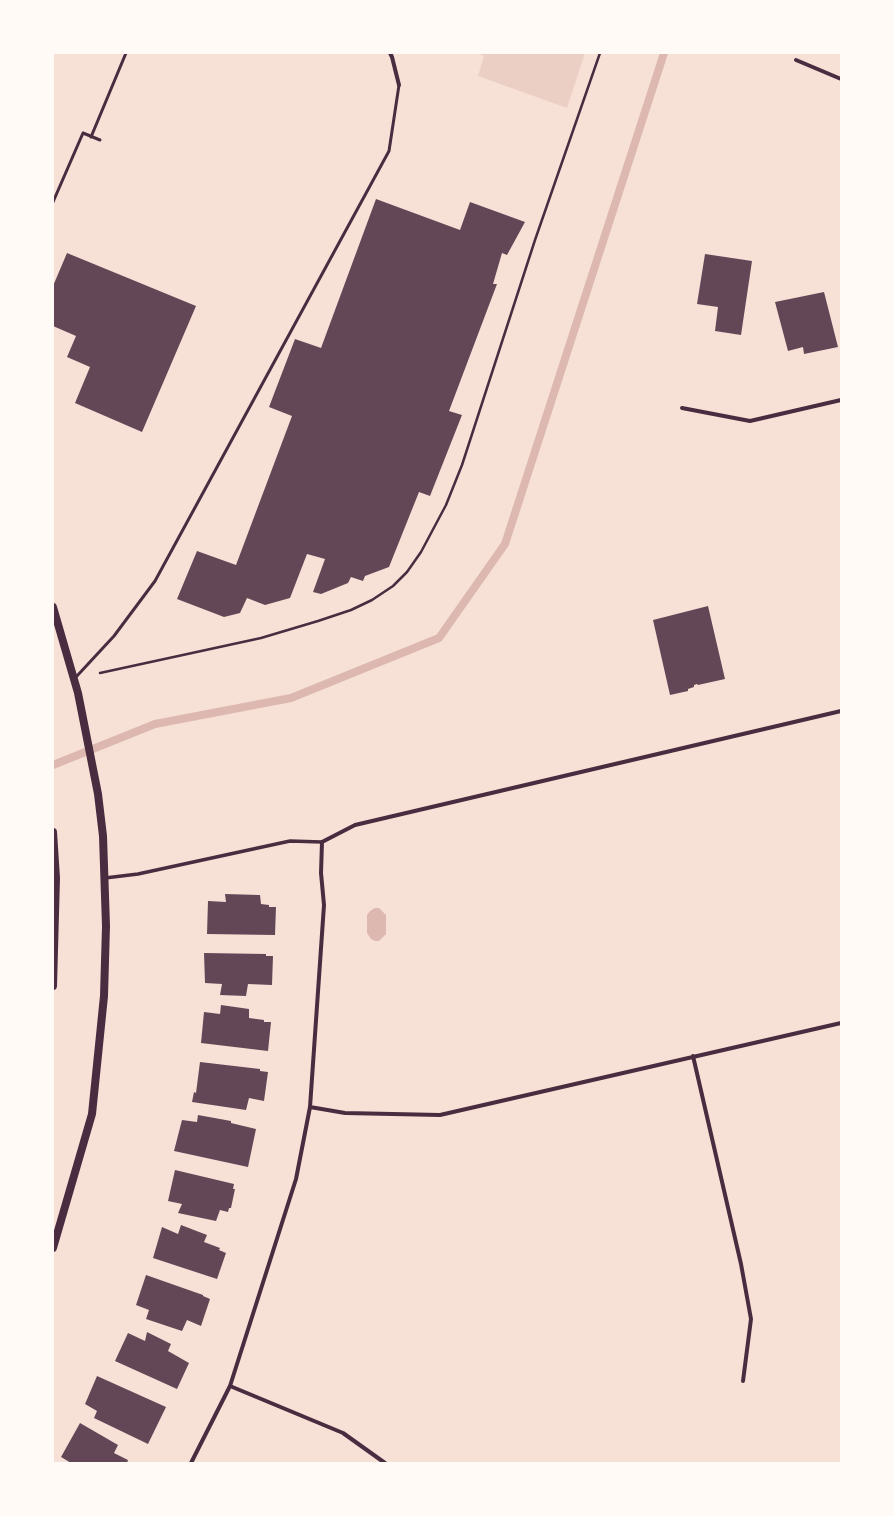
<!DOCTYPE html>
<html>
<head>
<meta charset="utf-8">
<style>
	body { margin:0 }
	#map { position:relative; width:894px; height:1516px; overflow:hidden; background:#f7e1d7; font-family:Barlow,sans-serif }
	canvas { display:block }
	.frame { position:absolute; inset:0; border:54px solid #fffaf5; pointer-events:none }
</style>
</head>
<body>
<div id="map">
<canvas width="894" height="1516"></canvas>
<div class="frame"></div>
</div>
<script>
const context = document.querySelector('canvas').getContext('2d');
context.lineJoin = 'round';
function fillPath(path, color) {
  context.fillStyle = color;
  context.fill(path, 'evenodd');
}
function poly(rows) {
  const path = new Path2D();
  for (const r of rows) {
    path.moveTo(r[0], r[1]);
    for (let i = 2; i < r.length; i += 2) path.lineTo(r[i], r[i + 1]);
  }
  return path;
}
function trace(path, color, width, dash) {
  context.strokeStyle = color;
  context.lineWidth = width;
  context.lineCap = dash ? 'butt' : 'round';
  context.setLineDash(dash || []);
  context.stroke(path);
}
const green = poly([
	[476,53,585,53,567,108,478,76,484,56]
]);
const water = poly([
	[375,908,379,908,386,915,386,934,379,941,375,941,371,939,367,933,367,915,370,911]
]);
const stream = poly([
	[53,765,155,724,291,698,439,638,505,544,664,53]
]);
const building = poly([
	[376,199,460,230,470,202,525,222,507,255,502,253,493,284,497,284,449,411,462,415,430,496,419,492,389,567,365,576,363,581,351,577,348,583,321,594,313,592,325,559,307,554,290,598,265,605,247,598,240,613,224,617,177,599,197,551,236,565,292,416,269,407,295,339,321,348],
	[67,253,196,306,142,432,75,403,90,367,67,357,76,336,53,326,53,286],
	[705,254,752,261,741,335,715,331,718,307,697,304],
	[824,292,838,347,804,354,803,347,788,351,775,302],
	[708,606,725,679,698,685,697,684,694,685,694,687,688,689,688,691,670,695,653,620],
	[225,894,260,895,261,904,269,905,269,907,276,907,275,935,207,934,208,901,226,902],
	[204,953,266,954,266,956,273,956,272,985,248,984,246,996,220,995,222,984,205,983],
	[221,1005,249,1009,249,1018,264,1020,264,1022,271,1022,268,1051,201,1043,204,1012,220,1014],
	[200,1062,260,1069,260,1071,268,1072,264,1101,249,1098,246,1110,192,1102,194,1092,196,1093],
	[198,1115,231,1121,231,1123,256,1129,248,1167,174,1151,182,1120,197,1122],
	[175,1170,234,1184,233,1189,235,1189,231,1208,229,1208,228,1212,220,1210,216,1221,178,1213,182,1204,168,1201],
	[181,1225,207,1235,204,1242,220,1248,219,1250,226,1253,217,1279,153,1258,162,1227,178,1234],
	[146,1275,203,1295,203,1296,210,1299,201,1326,187,1320,182,1331,146,1319,149,1310,136,1305],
	[147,1332,171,1344,168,1351,189,1363,177,1389,115,1361,128,1333,145,1341],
	[97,1376,166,1407,148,1444,94,1418,97,1411,85,1404],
	[80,1423,118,1445,114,1453,128,1460,127,1463,71,1463,61,1457]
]);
const path = poly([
	[100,673,261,638,318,621,351,610,372,600,393,586,407,572,421,552,446,505,462,465,535,240,600,53]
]);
const service = poly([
	[91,137,126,53],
	[53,202,83,133,100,140],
	[76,677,114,636,155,581,389,151,399,85]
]);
const pedestrian = poly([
	[105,878,138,874,290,841,322,842]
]);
const minor = poly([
	[390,53,392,57,399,85],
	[796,60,841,79],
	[682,408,750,421,841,400],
	[693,1056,741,1264,751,1319,743,1381],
	[310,1107,345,1113,440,1115,841,1023],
	[230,1386,343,1433,385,1463],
	[191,1463,230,1386,296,1179,310,1107,324,905,321,873,322,842,355,825,841,711]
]);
const secondary = poly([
	[53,607,78,693,98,794,103,836,106,926,104,996,92,1114,53,1248],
	[53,832,56,878,53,986]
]);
fillPath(green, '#ebcfc5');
fillPath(water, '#dcb8b0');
trace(stream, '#dcb8b0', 8);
fillPath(building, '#644757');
trace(path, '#4a2c40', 2.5);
trace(service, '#4a2c40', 3);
trace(pedestrian, '#4a2c40', 3.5);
trace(minor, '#4a2c40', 4);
trace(secondary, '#4a2c40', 8);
</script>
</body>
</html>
